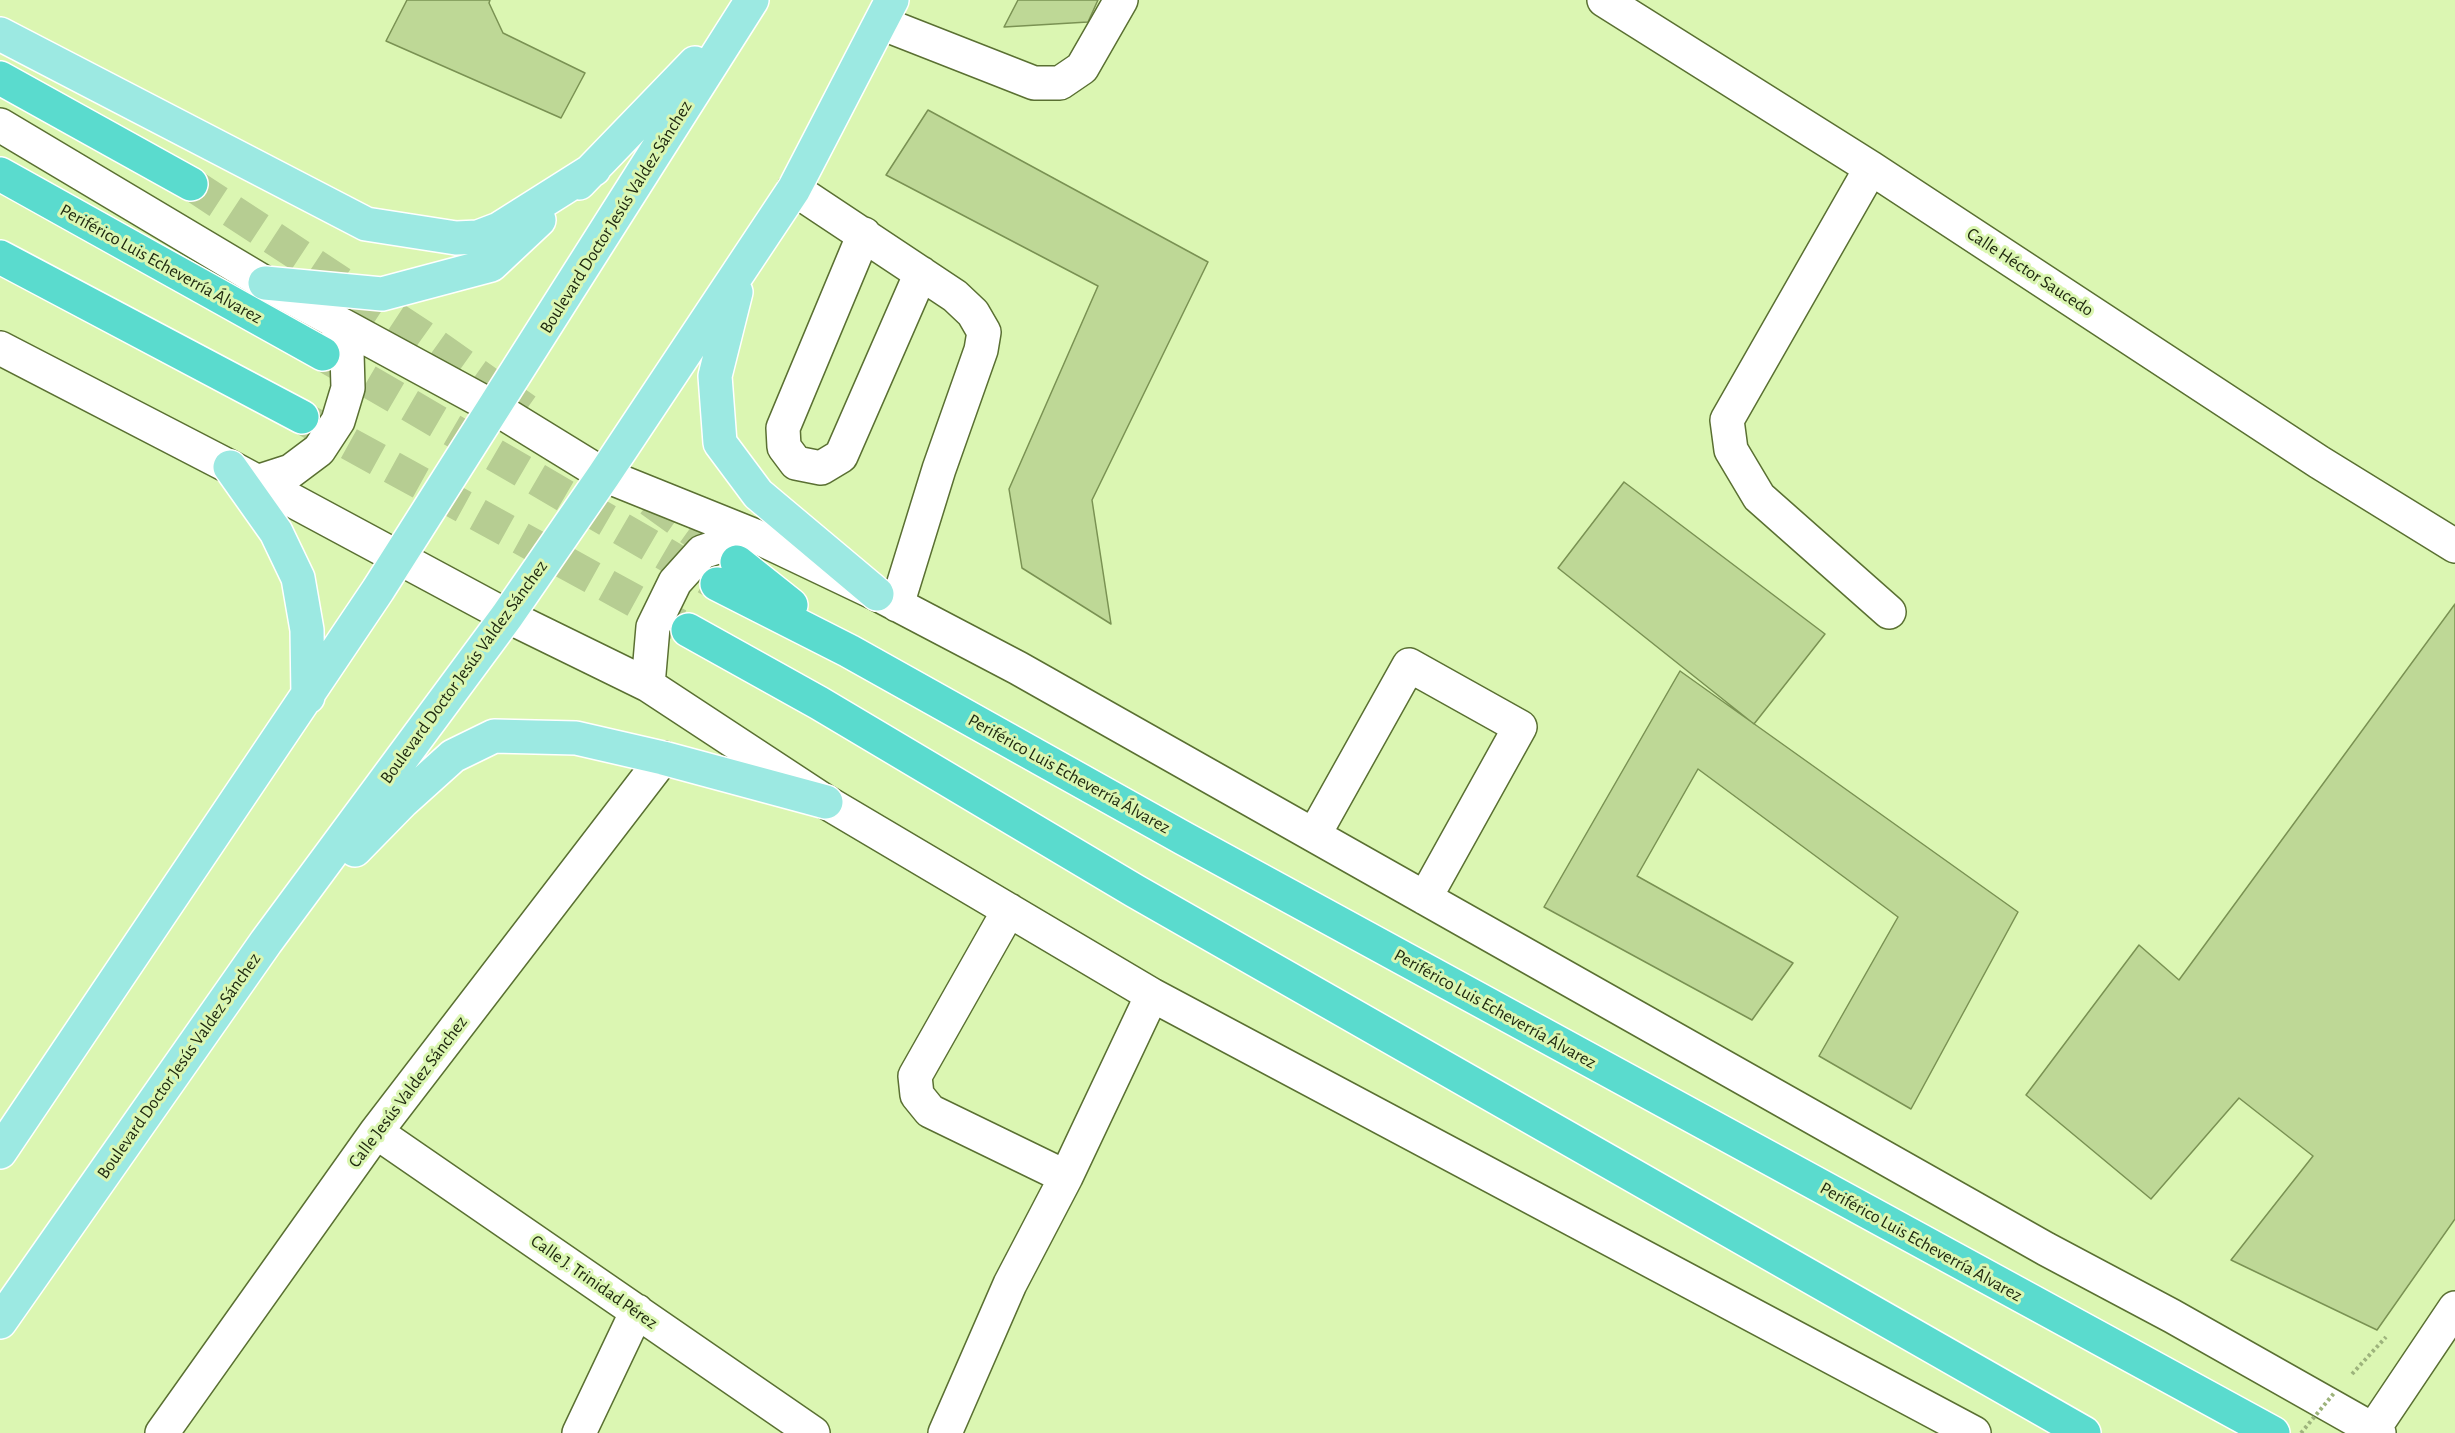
<!DOCTYPE html>
<html>
<head>
<meta charset="utf-8">
<style>
	body { margin:0 }
	canvas { display:block; background:#dbf6b2 }
</style>
</head>
<body>
<canvas width="2455" height="1433"></canvas>
<script>
const context = document.querySelector('canvas').getContext('2d');
context.lineJoin = 'round';
function fillPath(path, color) {
  context.fillStyle = color;
  context.fill(path, 'evenodd');
}
function poly(rows) {
  const path = new Path2D();
  for (const r of rows) {
    path.moveTo(r[0], r[1]);
    for (let i = 2; i < r.length; i += 2) path.lineTo(r[i], r[i + 1]);
  }
  return path;
}
function trace(path, color, width, dash) {
  context.strokeStyle = color;
  context.lineWidth = width;
  context.lineCap = dash ? 'butt' : 'round';
  context.setLineDash(dash || []);
  context.stroke(path);
}
function write(font, color, halo, rows, align = 'center') {
  context.font = font + ' "Alegreya Sans",sans-serif';
  context.lineWidth = 6;
  context.setLineDash([]);
  context.textBaseline = 'middle';
  context.strokeStyle = halo;
  context.fillStyle = color;
  for (const [text, x, y, turn = 0] of rows) {
    context.save();
    context.translate(x, y);
    context.rotate((+turn || 0) * Math.PI / 180);
    context.textAlign = isNaN(turn) ? turn : align;
    if (halo) context.strokeText(text, 0, 0);
    context.fillText(text, 0, 0);
    context.restore();
  }
}
const building = poly([
	[407,0,490,0,489,3,503,33,585,73,561,118,386,41,407,0],
	[1018,0,1098,0,1088,22,1004,27,1018,0],
	[928,110,1208,262,1092,500,1111,624,1022,568,1009,489,1098,286,886,175,928,110],
	[1624,482,1825,634,1754,724,1558,568,1624,482],
	[2455,604,2455,1219,2377,1330,2231,1260,2313,1156,2239,1098,2151,1199,2026,1095,2139,945,2179,980,2455,604],
	[1680,671,2018,912,1911,1109,1819,1056,1898,917,1698,769,1637,876,1793,963,1752,1020,1544,907,1680,671]
]);
const highwayTunnel = poly([
	[191,184,422,336,526,410],
	[325,356,713,582],
	[306,420,684,628],
	[650,500,735,561]
]);
const path = poly([
	[2352,1374,2386,1337]
]);
const minor = poly([
	[1604,0,1871,168,2319,462,2455,546],
	[881,23,1034,83,1060,83,1082,68,1121,0],
	[0,125,265,283,495,408,604,475,753,535,877,594,1018,668,2046,1249,2172,1316,2379,1433],
	[1871,168,1727,420,1731,450,1759,497,1889,612],
	[794,189,955,296,973,313,984,332,981,350,939,469,897,605],
	[864,234,783,428,784,447,796,463,821,468,841,456,921,273],
	[0,348,230,467,507,616,648,685,826,802,1152,995,1974,1433],
	[257,482,291,471,319,450,338,421,348,388,347,353,335,320],
	[648,685,653,627,675,582,702,552,753,535],
	[1314,835,1409,665,1520,727,1425,898],
	[1009,910,915,1076,917,1095,930,1111,1066,1177],
	[376,1132,813,1433],
	[162,1433,376,1132,663,758],
	[579,1433,637,1311],
	[945,1433,1010,1284,1066,1177,1152,995],
	[2371,1433,2455,1308]
]);
const major = poly([
	[0,34,366,224,456,238,478,237,499,229,594,169],
	[579,183,695,63],
	[265,283,382,294,491,265,539,220],
	[736,292,715,376,720,443,758,494,877,594],
	[230,467,276,532,298,578,307,630,308,697],
	[355,850,403,801,453,756,494,736,576,738,663,758,826,802],
	[0,1152,378,590,752,0],
	[0,1322,266,942,507,616,604,475,794,189,892,0]
]);
const highway = poly([
	[0,78,191,184],
	[0,174,323,354],
	[0,257,302,417],
	[737,562,791,605],
	[717,584,849,651,1183,838,2273,1433],
	[688,630,819,703,1135,891,2084,1433]
]);
const pathBridge = poly([
	[2301,1433,2335,1392]
]);
const streetNames = [
	["Boulevard Doctor Jesús Valdez Sánchez",616,217,-58],
	["Periférico Luis Echeverría Álvarez",161,264,29],
	["Calle Héctor Saucedo",2030,272,33],
	["Boulevard Doctor Jesús Valdez Sánchez",464,672,-54],
	["Periférico Luis Echeverría Álvarez",1069,774,29],
	["Periférico Luis Echeverría Álvarez",1495,1009,29],
	["Boulevard Doctor Jesús Valdez Sánchez",179,1066,-55],
	["Calle Jesús Valdez Sánchez",408,1092,-53],
	["Periférico Luis Echeverría Álvarez",1921,1242,29],
	["Calle J. Trinidad Pérez",594,1282,35]
];
fillPath(building, '#bed896');
trace(building, '#7a9253', 1.5);
trace(highwayTunnel, '#b6cd92', 33, [33, 16]);
trace(minor, '#5a7032', 36);
trace(major, '#fff', 36);
trace(highway, '#fff', 36);
trace(path, '#9db37c', 4, [3, 3]);
trace(minor, '#fff', 33);
trace(major, '#9ce9e2', 33);
trace(highway, '#5adbce', 33);
trace(pathBridge, '#9db37c', 4, [3, 3]);
write('18px', '#202a10', '#dbf6b2', streetNames);
</script>
</body>
</html>
